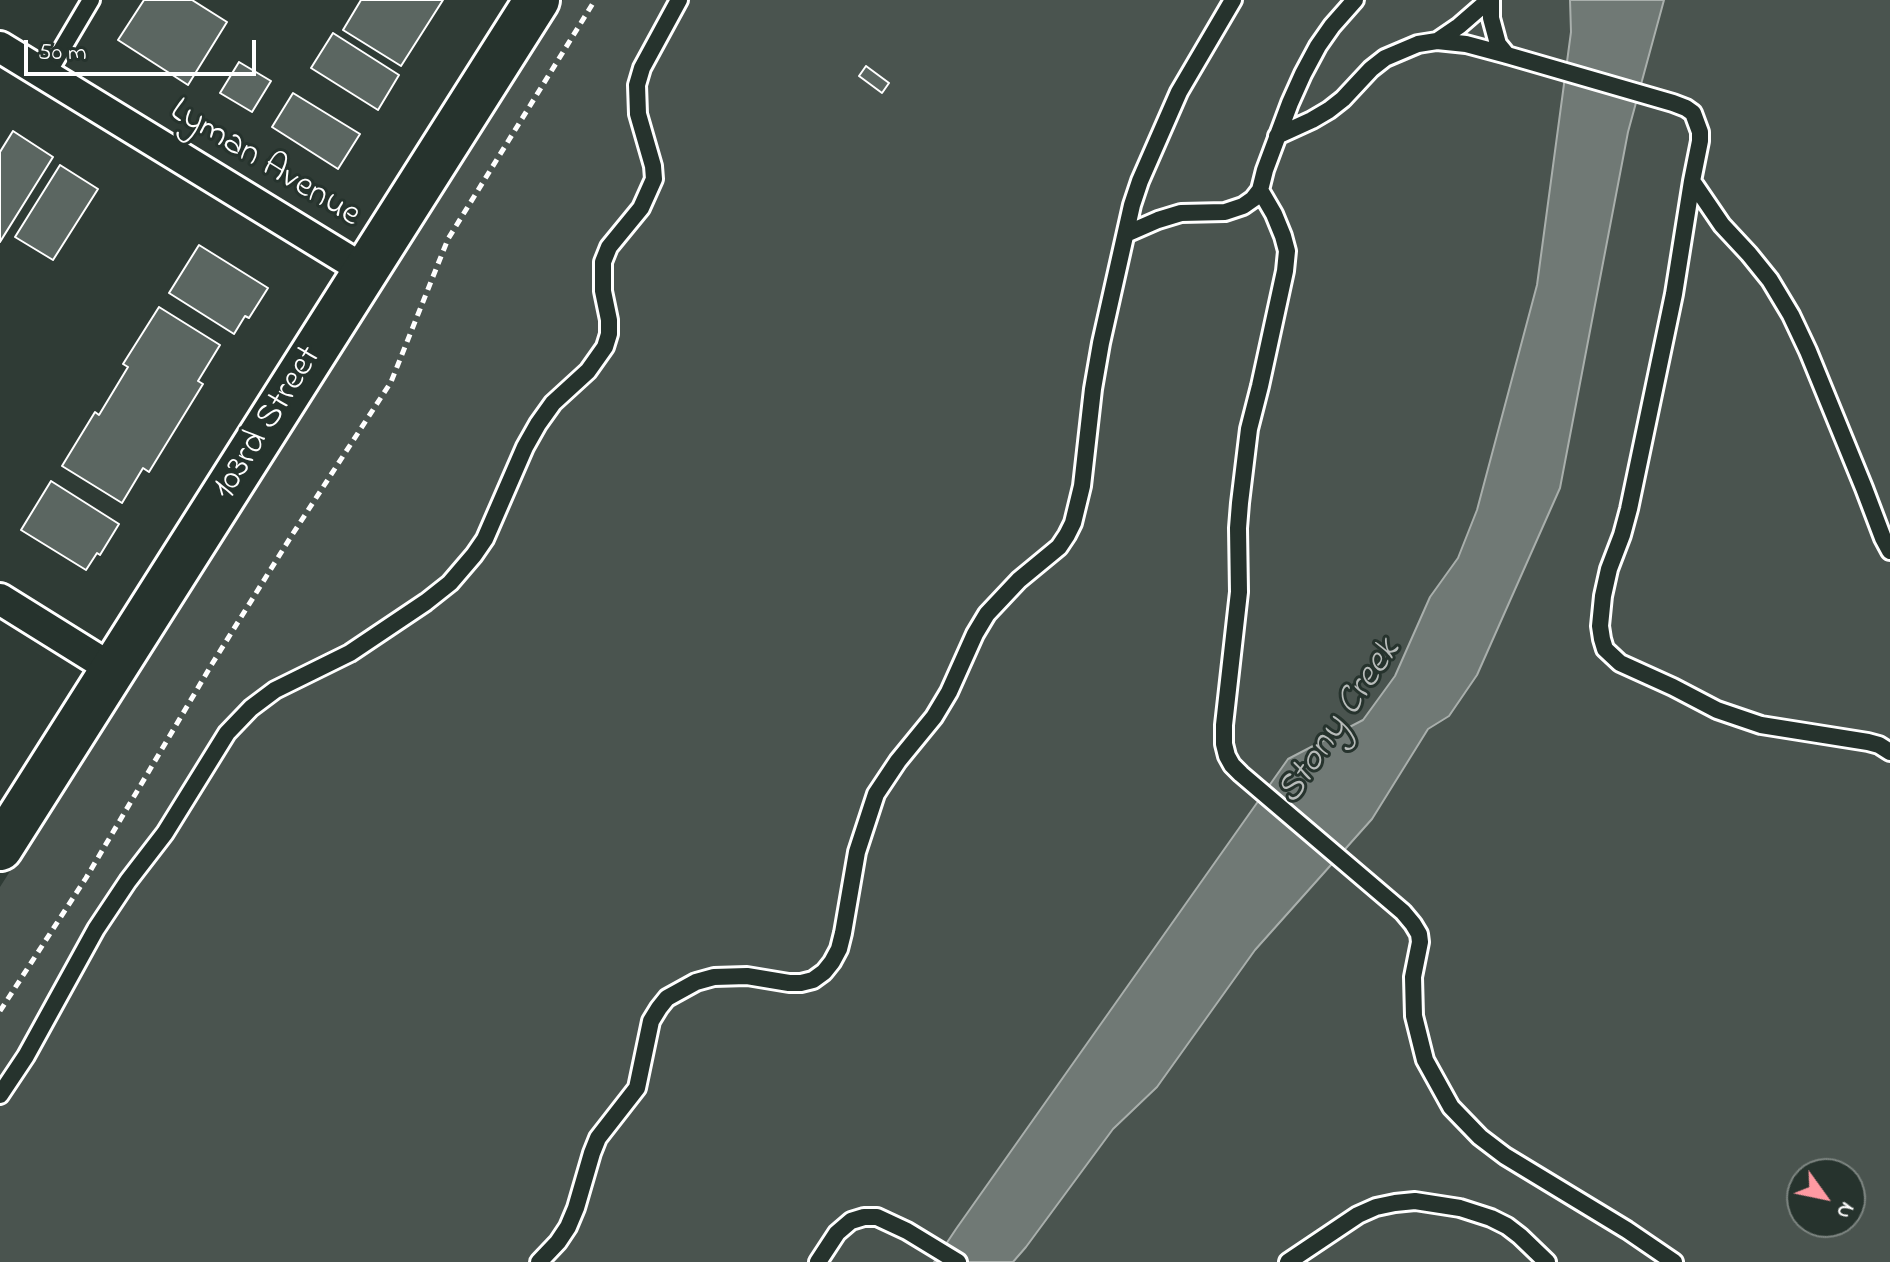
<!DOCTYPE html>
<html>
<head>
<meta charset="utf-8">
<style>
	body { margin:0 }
	#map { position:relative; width:1890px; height:1262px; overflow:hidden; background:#2f3b35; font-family:"Indie Flower",sans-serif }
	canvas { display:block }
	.north { position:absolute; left:1786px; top:1158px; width:80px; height:80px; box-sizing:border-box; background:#26332d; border:2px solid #7d8581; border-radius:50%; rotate:123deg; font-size:22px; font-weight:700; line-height:32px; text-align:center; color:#fff }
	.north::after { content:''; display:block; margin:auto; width:28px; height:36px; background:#ff9aa2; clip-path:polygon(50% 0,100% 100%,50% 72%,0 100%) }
	.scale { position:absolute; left:24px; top:40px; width:232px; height:36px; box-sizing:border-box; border:4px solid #fff; border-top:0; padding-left:10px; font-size:24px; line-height:28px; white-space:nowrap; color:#fff; -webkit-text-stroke:6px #26332d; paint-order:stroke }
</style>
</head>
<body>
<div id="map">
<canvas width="1890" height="1262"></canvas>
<div class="north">N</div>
<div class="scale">50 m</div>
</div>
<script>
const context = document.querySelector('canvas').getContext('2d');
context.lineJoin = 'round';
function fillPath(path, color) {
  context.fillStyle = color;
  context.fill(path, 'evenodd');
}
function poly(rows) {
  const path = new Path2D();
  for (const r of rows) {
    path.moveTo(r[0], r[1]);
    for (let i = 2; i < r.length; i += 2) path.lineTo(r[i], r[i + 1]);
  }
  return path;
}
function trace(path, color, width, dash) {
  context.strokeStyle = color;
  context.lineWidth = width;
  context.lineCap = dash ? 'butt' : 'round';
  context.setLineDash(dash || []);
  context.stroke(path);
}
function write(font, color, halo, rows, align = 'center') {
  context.font = font + ' "Indie Flower",sans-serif';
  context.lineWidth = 6;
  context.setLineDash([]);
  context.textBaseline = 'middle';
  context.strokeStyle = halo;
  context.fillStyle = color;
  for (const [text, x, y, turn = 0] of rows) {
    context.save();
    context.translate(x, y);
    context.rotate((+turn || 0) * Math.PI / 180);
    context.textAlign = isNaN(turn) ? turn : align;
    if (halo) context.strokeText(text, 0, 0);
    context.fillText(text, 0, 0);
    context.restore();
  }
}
const green = poly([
	[563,0,1890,0,1890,1262,0,1262,0,887],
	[1802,1174,1850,1174,1850,1222,1802,1222]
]);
const water = poly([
	[1570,0,1664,0,1628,132,1560,488,1477,675,1449,716,1428,729,1372,819,1255,950,1157,1087,1113,1129,1026,1247,1013,1262,934,1262,956,1229,1288,759,1363,720,1395,676,1430,597,1458,558,1477,510,1537,285,1571,32,1570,0]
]);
const building = poly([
	[144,0,192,0,227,22,188,85,118,40,144,0],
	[361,0,443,0,401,66,343,30,361,0],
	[333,33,399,75,378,110,311,68,333,33],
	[239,62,271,81,252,112,220,93,239,62],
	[866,66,889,83,882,93,859,76,866,66],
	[293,93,360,134,338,169,272,127,293,93],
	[13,131,53,157,0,242,0,152,13,131],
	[60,165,98,189,53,260,15,237,60,165],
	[199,245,268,288,249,318,245,316,234,334,169,293,199,245],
	[159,307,220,345,198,381,203,384,149,472,143,468,122,503,62,466,95,412,99,415,128,367,123,364,159,307],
	[51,481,119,524,100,555,97,553,86,570,21,530,51,481]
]);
const path = poly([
	[0,1011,86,878,212,664,292,535,391,382,448,239,595,0]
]);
const lane = poly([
	[1491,0,1491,18,1498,44,1507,55],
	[1437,41,1459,26,1489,0],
	[46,76,91,0],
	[1277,136,1312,120,1329,110,1343,99,1371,69,1385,58,1418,44,1437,41,1466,44,1507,55,1673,103,1686,108,1693,113,1700,132,1700,141,1692,181,1674,294,1629,509,1622,535,1609,569,1603,596,1600,626,1602,639,1605,649,1620,663,1673,687,1717,710,1761,725,1868,742,1879,745,1890,752],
	[1692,181,1722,225,1749,254,1770,280,1791,315,1808,351,1864,488,1883,538,1890,551],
	[1260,190,1274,214,1283,236,1287,251,1285,271,1260,386,1249,429,1240,503,1238,528,1239,592,1224,725,1224,744,1227,756,1232,765,1241,774,1403,912,1413,924,1419,934,1420,942,1413,977,1414,1016,1425,1060,1451,1107,1480,1137,1505,1156,1627,1230,1674,1262],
	[1126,234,1158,220,1181,213,1225,212,1243,206,1253,199,1260,190,1265,170,1290,103,1303,74,1318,46,1332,26,1355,0],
	[0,1095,26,1056,96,929,128,881,165,833,227,733,251,708,275,690,350,653,426,602,450,583,474,555,485,539,525,447,538,424,553,403,588,371,605,347,609,334,609,320,603,291,603,262,609,247,641,208,654,179,653,166,638,114,637,85,642,68,679,0],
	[539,1262,558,1242,568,1227,576,1208,592,1153,598,1138,637,1088,651,1021,659,1008,667,998,696,982,714,977,747,976,789,983,801,983,813,980,824,972,832,962,839,949,843,933,857,852,876,794,898,761,934,717,949,692,975,634,987,614,1019,580,1059,547,1067,535,1073,523,1082,486,1093,389,1101,343,1132,205,1140,181,1179,92,1233,0],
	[818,1262,837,1233,851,1221,864,1217,877,1217,907,1231,958,1262],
	[1288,1262,1358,1215,1376,1207,1395,1203,1415,1201,1460,1208,1491,1218,1507,1226,1520,1236,1547,1262]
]);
const street = poly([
	[0,47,366,271],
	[0,599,114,670]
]);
const secondary = poly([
	[0,848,537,0]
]);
const streetNames = [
	["Lyman Avenue",264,165,31],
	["103rd Street",269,424,-58]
];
const waterNames = [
	["Stony Creek",1341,723,-56]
];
fillPath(green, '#4a544f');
fillPath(water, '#707975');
trace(water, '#a9afac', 2);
fillPath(building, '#5b6661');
trace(building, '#fff', 2);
trace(lane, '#fff', 22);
trace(street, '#fff', 36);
trace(secondary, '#fff', 50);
trace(path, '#fff', 5, [8, 6]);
trace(lane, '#26332d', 16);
trace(street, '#26332d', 30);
trace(secondary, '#26332d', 44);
write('36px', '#fff', '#26332d', streetNames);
write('italic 38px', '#b8bcba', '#26332d', waterNames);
</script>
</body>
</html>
